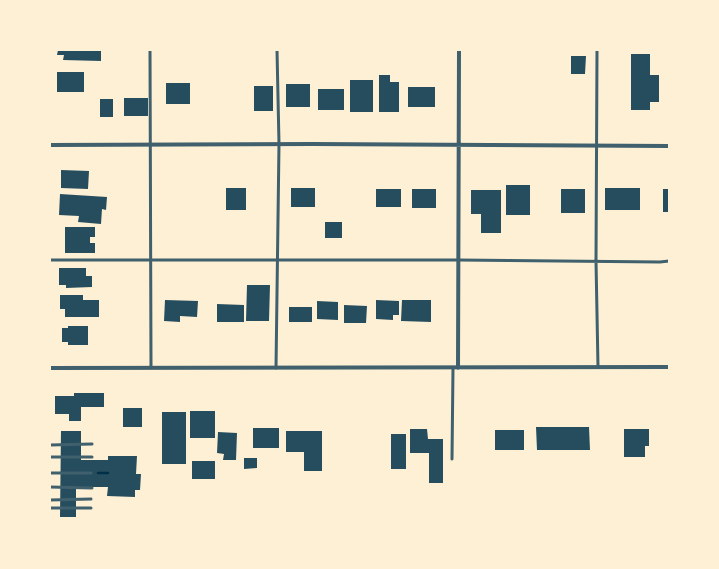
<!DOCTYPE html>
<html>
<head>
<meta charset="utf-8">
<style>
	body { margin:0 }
	#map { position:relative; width:719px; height:569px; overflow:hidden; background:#fdf0d5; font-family:Arial,sans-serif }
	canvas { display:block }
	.frame { position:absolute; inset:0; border:51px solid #fdf0d5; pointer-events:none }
</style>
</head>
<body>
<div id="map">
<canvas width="719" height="569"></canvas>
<div class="frame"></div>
</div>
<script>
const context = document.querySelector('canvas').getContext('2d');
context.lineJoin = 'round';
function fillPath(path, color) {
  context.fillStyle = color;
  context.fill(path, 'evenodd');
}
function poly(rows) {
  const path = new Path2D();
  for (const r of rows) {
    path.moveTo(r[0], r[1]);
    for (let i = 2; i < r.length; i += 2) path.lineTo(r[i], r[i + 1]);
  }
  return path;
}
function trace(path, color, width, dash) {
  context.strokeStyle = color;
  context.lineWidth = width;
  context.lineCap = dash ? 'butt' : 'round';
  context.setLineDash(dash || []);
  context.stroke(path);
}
const building = poly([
	[58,50,101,50,101,61,63,60,64,55,57,55],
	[631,54,650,54,650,75,659,75,659,102,650,102,650,110,631,110],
	[571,56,586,56,585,74,571,74],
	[57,72,84,72,84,92,57,92],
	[379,75,390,75,390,82,399,82,399,112,379,112],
	[350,80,373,80,373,112,350,112],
	[166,83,190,83,190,104,166,104],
	[286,84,310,84,310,107,286,107],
	[254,86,273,86,273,111,254,111],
	[408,87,435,87,435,107,408,107],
	[318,89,344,89,344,110,318,110],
	[124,98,148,98,148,116,124,116],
	[100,99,113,99,113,117,100,117],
	[61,170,89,171,88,189,61,188],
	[506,185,530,185,530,215,506,215],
	[226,188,246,188,246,210,226,210],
	[291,188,315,188,315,207,291,207],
	[605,188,640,188,640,210,605,210],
	[376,189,401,189,401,207,376,207],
	[412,189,436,189,436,208,412,208],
	[561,189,585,189,585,213,561,213],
	[663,189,669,189,669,212,663,212],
	[471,190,501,190,501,233,481,233,481,214,471,214],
	[60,194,107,197,106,210,102,209,101,224,78,222,79,216,59,215],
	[325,222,342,222,342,238,325,238],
	[65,227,95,227,95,237,90,237,90,243,95,243,95,253,65,253],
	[59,268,86,268,86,276,92,276,92,287,66,288,66,285,59,285],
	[247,285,270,285,269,321,246,321],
	[60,295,83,295,83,300,99,300,99,317,65,317,65,309,60,309],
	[165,300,198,301,197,317,180,316,180,322,164,321],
	[376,300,399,301,399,315,393,315,393,320,376,319],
	[402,300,431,300,431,322,401,321],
	[317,301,338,302,338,320,317,319],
	[217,304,244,305,244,322,217,322],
	[344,305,367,306,366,323,344,323],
	[289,307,312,307,312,322,289,322],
	[68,326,88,326,88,345,68,345,68,342,62,342,62,328,68,328],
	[74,393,104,393,104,407,81,407,81,421,69,421,69,414,55,414,55,396,74,396],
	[123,408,142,408,142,427,123,427],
	[190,411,215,411,215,438,190,438],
	[162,412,186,412,186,464,162,464],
	[536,427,589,427,590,450,537,450],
	[253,428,279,428,279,448,253,448],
	[410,429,427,429,428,439,443,439,443,483,429,483,429,453,410,453],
	[624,429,649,429,649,446,645,446,645,457,624,457],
	[495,430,524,430,524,450,495,450],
	[61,431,81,431,81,460,108,460,108,456,137,456,136,474,141,474,140,490,135,490,135,497,107,496,108,487,76,487,76,517,60,517],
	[286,431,322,431,322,471,304,471,304,452,286,452],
	[218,432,237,433,236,460,223,460,224,454,217,453],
	[391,434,406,434,406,469,391,469],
	[244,458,257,458,257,468,244,469],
	[192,461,215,461,215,479,192,479]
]);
const path = poly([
	[98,473,108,473]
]);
const service = poly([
	[150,50,151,367],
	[597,50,596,261,598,367],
	[50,260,458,260,660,262,669,261],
	[276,368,279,144,277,50],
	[50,445,92,444],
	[50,457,92,457],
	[452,459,453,368],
	[50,473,91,473],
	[50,487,92,488],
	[50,500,91,499],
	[50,508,91,508]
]);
const minor = poly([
	[50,145,312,144,669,146],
	[50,368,669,367],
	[458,368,459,50]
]);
fillPath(building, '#264d5e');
trace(path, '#003049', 2.5);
trace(service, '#3f606c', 3);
trace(minor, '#3f606c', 4);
</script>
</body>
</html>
